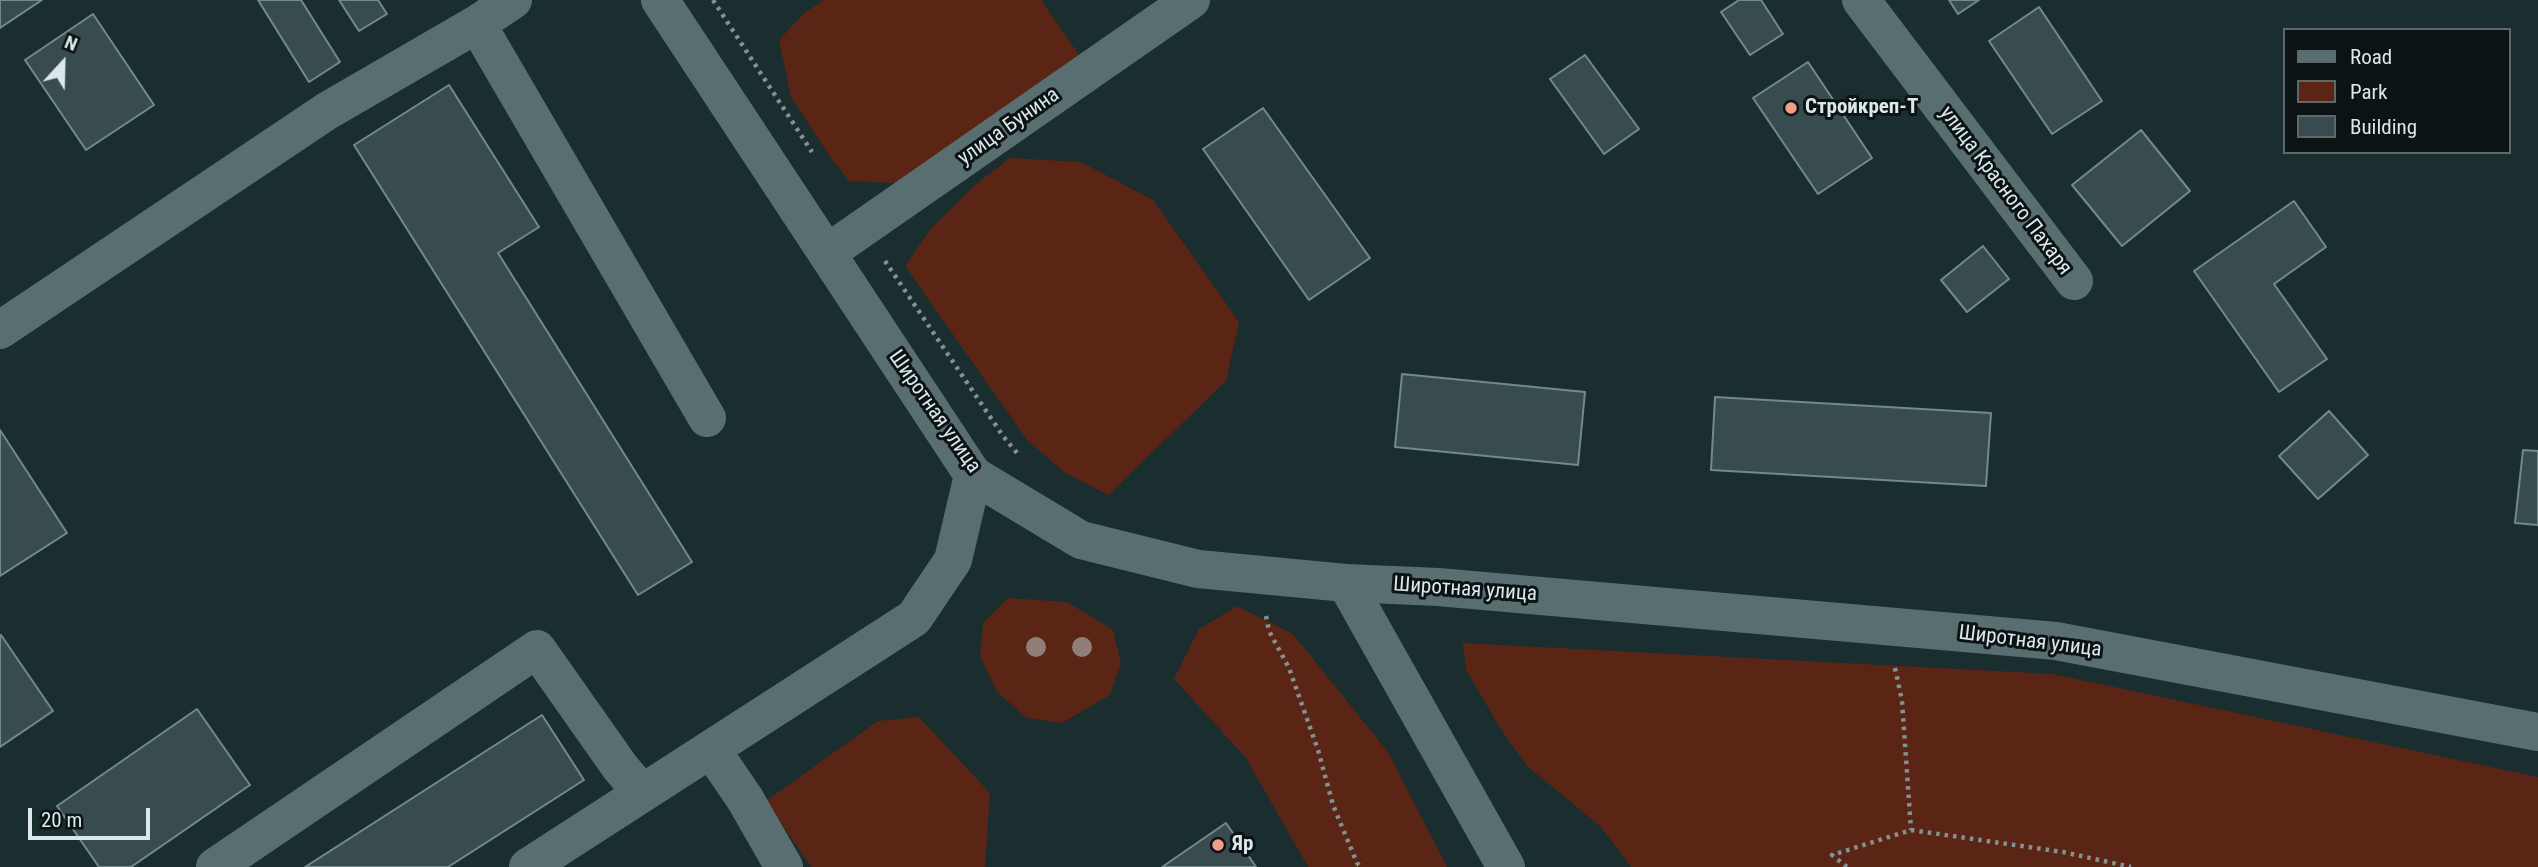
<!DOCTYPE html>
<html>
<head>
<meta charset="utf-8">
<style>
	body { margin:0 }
	#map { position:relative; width:2538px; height:867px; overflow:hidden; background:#1a2d2f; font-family:"Roboto Condensed",sans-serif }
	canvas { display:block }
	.legend { position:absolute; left:2283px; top:28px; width:228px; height:126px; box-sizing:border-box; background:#0b1314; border:2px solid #5f6869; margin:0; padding:9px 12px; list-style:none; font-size:21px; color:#dce7e9 }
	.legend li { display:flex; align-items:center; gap:14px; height:35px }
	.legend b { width:35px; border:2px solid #5f6869 }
	.north { position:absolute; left:28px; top:28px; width:70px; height:70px; -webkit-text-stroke:5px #0b1314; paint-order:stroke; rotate:22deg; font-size:19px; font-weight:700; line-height:28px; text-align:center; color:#dce7e9 }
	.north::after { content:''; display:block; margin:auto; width:24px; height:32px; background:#dce7e9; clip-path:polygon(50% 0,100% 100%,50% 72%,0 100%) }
	.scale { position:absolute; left:28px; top:808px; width:122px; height:32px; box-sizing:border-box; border:4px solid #dce7e9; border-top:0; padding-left:9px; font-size:21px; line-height:24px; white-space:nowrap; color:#dce7e9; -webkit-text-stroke:5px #0b1314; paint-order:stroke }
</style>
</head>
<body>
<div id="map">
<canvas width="2538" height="867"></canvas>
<ul class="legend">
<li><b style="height:9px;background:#596e71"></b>Road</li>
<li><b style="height:19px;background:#5a2515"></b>Park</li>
<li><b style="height:19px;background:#384c4f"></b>Building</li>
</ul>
<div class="north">N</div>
<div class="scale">20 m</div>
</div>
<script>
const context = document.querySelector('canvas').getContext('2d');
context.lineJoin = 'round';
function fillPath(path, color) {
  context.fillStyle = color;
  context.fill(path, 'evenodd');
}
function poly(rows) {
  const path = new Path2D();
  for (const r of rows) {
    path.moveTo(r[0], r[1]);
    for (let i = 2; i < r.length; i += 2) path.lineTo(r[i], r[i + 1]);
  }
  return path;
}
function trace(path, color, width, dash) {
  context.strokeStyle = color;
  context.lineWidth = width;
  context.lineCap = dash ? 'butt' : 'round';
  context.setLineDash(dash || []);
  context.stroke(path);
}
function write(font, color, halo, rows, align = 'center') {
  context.font = font + ' "Roboto Condensed",sans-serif';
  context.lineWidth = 6;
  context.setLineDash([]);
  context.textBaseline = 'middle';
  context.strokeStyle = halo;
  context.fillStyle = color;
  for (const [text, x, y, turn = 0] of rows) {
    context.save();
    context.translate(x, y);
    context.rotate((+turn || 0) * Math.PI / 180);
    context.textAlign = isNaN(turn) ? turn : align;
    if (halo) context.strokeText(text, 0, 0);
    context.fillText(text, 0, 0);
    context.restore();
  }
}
const green = poly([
	[824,0,1041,0,1081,58,895,183,849,181,833,161,791,97,779,40,803,14],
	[1010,158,1081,162,1153,200,1239,322,1226,381,1108,495,1064,472,1027,440,905,266,932,227,976,184],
	[1008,598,1067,602,1113,630,1121,663,1110,695,1062,723,1027,718,997,692,980,656,983,623],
	[1237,606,1293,634,1388,752,1447,867,1308,867,1246,758,1174,679,1199,629],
	[1463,643,2053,674,2538,777,2538,867,1631,867,1600,826,1527,766,1500,728,1466,670],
	[919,717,990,793,985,867,811,867,766,801,878,721]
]);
const building = poly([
	[0,0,42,0,0,28,0,0],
	[258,0,301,0,340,62,309,82,258,0],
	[339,0,378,0,387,14,359,31,339,0],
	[1739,0,1761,0,1783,34,1750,55,1721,12,1739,0],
	[1949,0,1979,0,1958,14,1949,0],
	[2039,7,2102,101,2052,134,1989,41,2039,7],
	[93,14,154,105,86,150,25,60,93,14],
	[1585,55,1639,129,1604,154,1550,79,1585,55],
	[1808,62,1872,158,1818,194,1753,98,1808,62],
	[449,85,539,227,498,253,692,562,638,595,354,145,449,85],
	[1263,108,1370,258,1309,300,1203,149,1263,108],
	[2141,130,2190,191,2122,246,2072,185,2141,130],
	[2294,201,2326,247,2274,284,2327,359,2279,392,2194,271,2294,201],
	[1983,246,2009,279,1967,312,1941,280,1983,246],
	[1402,374,1585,392,1578,465,1395,447,1402,374],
	[1715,397,1991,413,1986,486,1711,470,1715,397],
	[2329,411,2368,455,2318,499,2279,456,2329,411],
	[0,430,67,533,0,576,0,430],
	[2523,450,2538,451,2538,525,2515,523,2523,450],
	[1,635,53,711,0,747,0,636,1,635],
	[197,709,250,785,131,867,99,867,57,806,197,709],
	[542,715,584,780,448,867,305,867,542,715],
	[1226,823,1256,867,1162,867,1226,823]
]);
const path = poly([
	[713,0,812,152],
	[885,261,1003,436,1017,453],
	[1266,616,1269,631,1289,668,1318,750,1333,805,1357,863,1361,867],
	[1895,668,1902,701,1911,830],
	[1847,867,1832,855,1911,830,2063,852,2131,867]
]);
const minor = poly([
	[660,0,973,475,1081,540,1198,569,1346,583,1438,587,2056,641,2538,732],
	[1861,0,2074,281],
	[477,24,707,418],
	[827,253,1191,0],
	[0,330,327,111,477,24,513,0],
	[1346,583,1506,867],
	[711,749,745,799,784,867],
	[215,867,537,649,620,767,642,793],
	[528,867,914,618,953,560,973,475]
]);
const trees = [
	[1036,647],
	[1082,647]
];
const markers = [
	[1791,108,7,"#f39f85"],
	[1218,845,7,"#f39f85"]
];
const poiNames = [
	["Стройкреп-Т",1805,108],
	["Яр",1232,845]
];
const streetNames = [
	["улица Бунина",1009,127,-35],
	["улица Красного Пахаря",2005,191,53],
	["Широтная улица",934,412,55],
	["Широтная улица",1465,590,4],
	["Широтная улица",2030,642,7]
];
fillPath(green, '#5a2515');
fillPath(building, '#384c4f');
trace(building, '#74898c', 2);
trace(path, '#829193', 4.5, [3.5, 5]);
trace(minor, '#596e71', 38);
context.fillStyle = '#907e78';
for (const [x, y] of trees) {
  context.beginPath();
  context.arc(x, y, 10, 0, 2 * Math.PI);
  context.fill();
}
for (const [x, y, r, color] of markers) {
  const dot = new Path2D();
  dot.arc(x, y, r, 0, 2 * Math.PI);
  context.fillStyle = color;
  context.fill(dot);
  trace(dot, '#0b1314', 2.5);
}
write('bold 21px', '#dce7e9', '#0b1314', poiNames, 'left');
write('21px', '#dce7e9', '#0b1314', streetNames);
</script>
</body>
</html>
